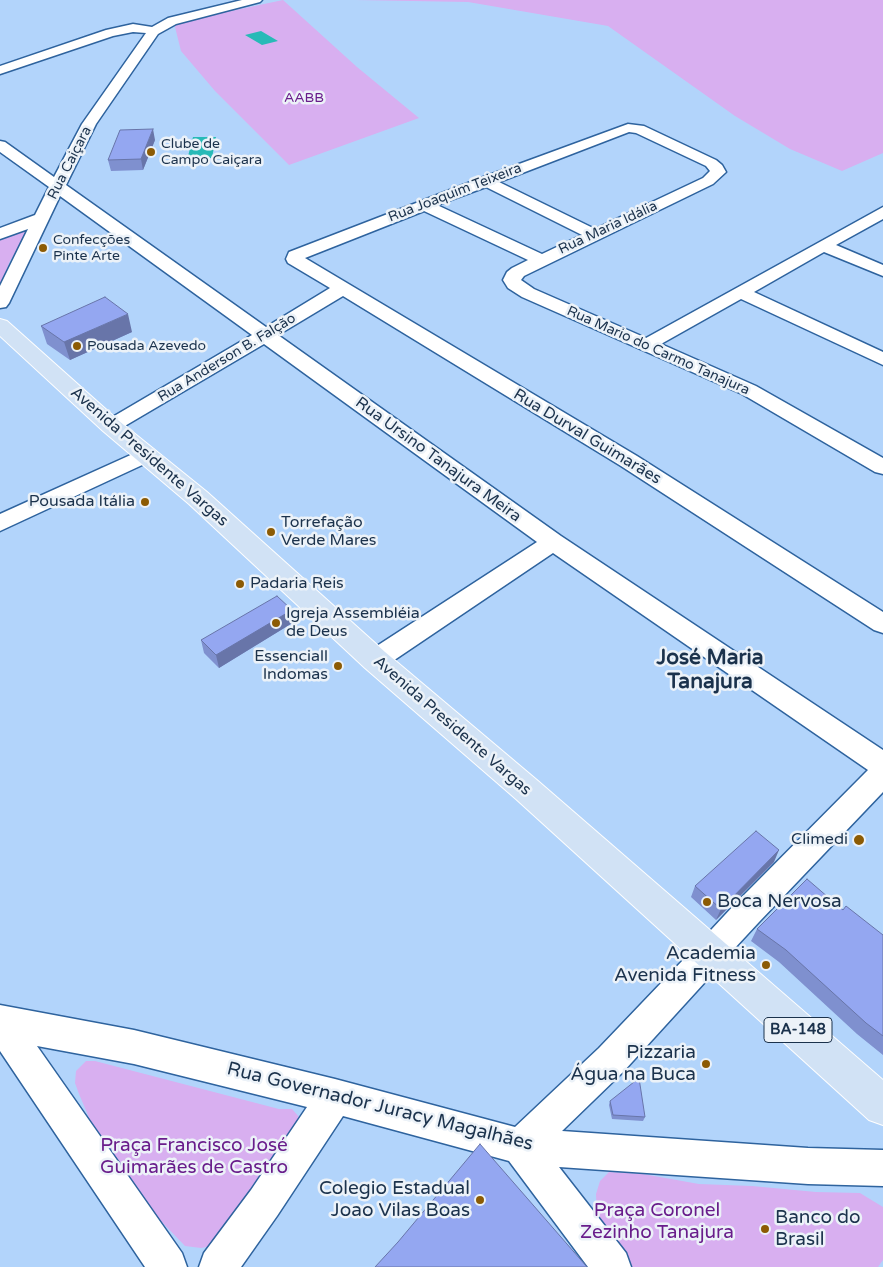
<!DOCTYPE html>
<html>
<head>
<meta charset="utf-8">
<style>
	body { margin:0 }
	canvas { display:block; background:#b2d4fb }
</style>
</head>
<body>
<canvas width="883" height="1267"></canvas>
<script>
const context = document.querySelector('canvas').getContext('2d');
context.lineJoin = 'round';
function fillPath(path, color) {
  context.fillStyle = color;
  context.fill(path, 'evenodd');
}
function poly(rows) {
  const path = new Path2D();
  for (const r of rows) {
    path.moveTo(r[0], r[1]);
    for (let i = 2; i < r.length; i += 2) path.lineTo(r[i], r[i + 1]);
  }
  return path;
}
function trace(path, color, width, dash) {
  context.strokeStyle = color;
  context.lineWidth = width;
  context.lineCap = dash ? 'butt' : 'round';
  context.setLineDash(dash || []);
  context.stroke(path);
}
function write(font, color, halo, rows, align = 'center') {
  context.font = font + ' "Varela Round",sans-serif';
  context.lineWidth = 5;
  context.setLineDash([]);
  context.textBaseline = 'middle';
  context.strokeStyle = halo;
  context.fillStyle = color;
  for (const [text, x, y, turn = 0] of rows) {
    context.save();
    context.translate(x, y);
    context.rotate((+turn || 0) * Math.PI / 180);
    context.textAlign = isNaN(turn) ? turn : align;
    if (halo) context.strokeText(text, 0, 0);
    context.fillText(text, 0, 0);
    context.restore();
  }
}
const green = poly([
	[283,0,357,67,419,118,289,165,215,91,181,51,174,23],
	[355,0,883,0,883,153,842,171,790,149,735,116,608,26,468,2],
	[26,231,25,238,10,261,0,286,0,239],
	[86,1061,95,1061,279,1109,292,1109,300,1118,217,1245,201,1248,185,1246,131,1190,93,1127,79,1094,75,1083,76,1071],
	[609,1172,643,1174,699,1184,752,1186,816,1192,860,1193,883,1207,883,1260,878,1267,632,1267,597,1217,596,1194,600,1181]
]);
const water = poly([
	[261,31,278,41,262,45,245,35],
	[193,137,216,137,212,158,187,160]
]);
const minor = poly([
	[242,0,262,0,260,2,176,24,158,34,96,124,66,185,266,327,330,288,288,263,286,259,289,252,481,178,628,124,644,126,716,160,722,165,726,172,713,184,524,276,521,280,534,289,646,338,883,207,883,219,836,245,883,265,883,276,824,252,754,292,883,352,883,365,741,299,661,344,756,386,883,458,883,474,875,472,742,394,522,297,508,288,503,280,507,272,512,268,528,260,424,211,305,258,637,456,883,612,883,633,874,630,621,466,343,296,278,335,561,536,883,750,883,792,759,922,733,950,723,966,706,981,623,1072,562,1131,808,1148,883,1150,883,1186,808,1184,559,1167,626,1253,631,1267,588,1267,509,1161,343,1116,277,1216,241,1267,199,1267,204,1253,251,1190,307,1107,134,1064,37,1046,182,1253,187,1267,145,1267,0,1051,0,1005,134,1030,335,1079,515,1127,599,1048,684,959,701,944,711,930,737,902,868,770,553,553,384,667,375,670,366,667,362,660,366,653,537,542,264,344,118,430,111,432,104,430,101,426,104,422,252,335,60,196,9,303,6,307,0,308,0,286,28,229,0,239,0,228,35,215,49,187,0,152,0,141,5,142,54,177,82,124,146,33,133,32,113,36,0,74,0,66,106,30,133,24,152,27,168,18,242,0],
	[629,132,636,133,706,166,710,171,703,178,595,229,499,182,629,132],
	[486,187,582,235,542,254,437,205,486,187],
	[146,448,153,450,157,455,153,460,0,531,0,514,146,448]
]);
const major = poly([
	[0,319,7,321,119,421,207,492,385,652,538,781,883,1080,883,1125,869,1120,516,799,365,668,189,504,103,431,0,336,0,319]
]);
const wall = poly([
	[155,140,143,170,111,171,108,160],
	[41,326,132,332,70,360,47,344],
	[292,610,294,622,219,668,204,653,201,640],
	[774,862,716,920,691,897,695,886],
	[843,910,883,935,883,1055,857,1034,779,962,751,941,757,929],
	[610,1101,645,1117,643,1121,612,1119,609,1105]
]);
const shadedWall = poly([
	[153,129,155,140,143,170,141,159],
	[128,314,132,332,70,360,64,342],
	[292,610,294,622,219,668,216,655],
	[779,850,774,862,716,920,721,909]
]);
const building = poly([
	[153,129,141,159,108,160,120,130,153,129],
	[105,297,128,314,64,342,41,326,105,297],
	[277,596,292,610,216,655,201,640,277,596],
	[756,831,779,850,721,909,695,886,756,831],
	[807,879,843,910,846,906,883,935,883,1036,866,1023,786,950,757,929,807,879],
	[639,1078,645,1117,613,1115,610,1101,639,1078],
	[480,1144,587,1267,375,1267,398,1242,480,1144]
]);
const markers = [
	[151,152,5,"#8c5b04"],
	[43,248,5,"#8c5b04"],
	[77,346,5,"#8c5b04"],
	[145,502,5,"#8c5b04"],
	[271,532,5,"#8c5b04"],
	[240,584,5,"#8c5b04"],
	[276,623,5,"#8c5b04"],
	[338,666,5,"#8c5b04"],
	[859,840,6,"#8c5b04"],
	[707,902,5,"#8c5b04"],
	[766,965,5,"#8c5b04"],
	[706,1064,5,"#8c5b04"],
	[480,1200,5,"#8c5b04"],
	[765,1229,5,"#8c5b04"]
];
const farParknames = [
	["AABB",304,98]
];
const farPoinames = [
	["Clube de",161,144],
	["Campo Caiçara",161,160],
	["Confecções",53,240],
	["Pinte Arte",53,256],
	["Pousada Azevedo",87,346]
];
const farStreetnames = [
	["Rua Caiçara",70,163,-63],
	["Rua Joaquim Teixeira",455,193,-21],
	["Rua Maria Idália",608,228,-25],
	["Rua Mario do Carmo Tanajura",658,351,24],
	["Rua Anderson B. Falção",227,358,-31]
];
const shields = [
	[798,1030,68]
];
const shieldNames = [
	["BA-148",798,1030]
];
const streetNames = [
	["Rua Durval Guimarães",587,437,31],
	["Avenida Presidente Vargas",149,457,41],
	["Rua Ursino Tanajura Meira",438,460,36],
	["Avenida Presidente Vargas",452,726,41]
];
const poiNames = [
	["Pousada Itália",135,502],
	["Torrefação",281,523,"left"],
	["Verde Mares",281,541,"left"],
	["Padaria Reis",250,584,"left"],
	["Igreja Assembléia",286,614,"left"],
	["de Deus",286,632,"left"],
	["Essenciall",328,657],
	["Indomas",328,675],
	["Climedi",848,840]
];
const nearPoinames = [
	["Boca Nervosa",717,902,"left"],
	["Academia",756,954],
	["Avenida Fitness",756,976],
	["Pizzaria",696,1053],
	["Água na Buca",696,1075],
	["Colegio Estadual",470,1189],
	["Joao Vilas Boas",470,1211],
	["Banco do",775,1218,"left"],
	["Brasil",775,1240,"left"]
];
const nearStreetnames = [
	["Rua Governador Juracy Magalhães",380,1107,14]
];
const nearParknames = [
	["Praça Francisco José",194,1146],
	["Guimarães de Castro",194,1168],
	["Praça Coronel",657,1211],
	["Zezinho Tanajura",657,1233]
];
const districtNames = [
	["José Maria",710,658],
	["Tanajura",710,682]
];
fillPath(green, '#d8aff0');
fillPath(water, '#27bab7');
trace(minor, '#2e639e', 3);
trace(major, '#fff', 2);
fillPath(minor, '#fff');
fillPath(major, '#d1e2f5');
fillPath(wall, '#7f90cf');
fillPath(shadedWall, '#6875a9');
fillPath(building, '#94a7f1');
trace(building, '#6875a9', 1);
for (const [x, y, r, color] of markers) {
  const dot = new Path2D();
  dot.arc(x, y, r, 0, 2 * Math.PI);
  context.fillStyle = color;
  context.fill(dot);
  trace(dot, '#ecf2f8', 2);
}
write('14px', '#691d8b', '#ecf2f8', farParknames);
write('14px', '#1b324c', '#ecf2f8', farPoinames, 'left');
write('14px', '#1b324c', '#ecf2f8', farStreetnames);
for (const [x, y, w] of shields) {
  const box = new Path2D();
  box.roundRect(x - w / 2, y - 12.5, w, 25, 4);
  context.fillStyle = '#ecf2f8';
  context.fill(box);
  trace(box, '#1b324c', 1);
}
write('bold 15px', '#1b324c', null, shieldNames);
write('16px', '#1b324c', '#ecf2f8', streetNames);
write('16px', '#1b324c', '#ecf2f8', poiNames, 'right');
write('19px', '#1b324c', '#ecf2f8', nearPoinames, 'right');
write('19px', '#1b324c', '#ecf2f8', nearStreetnames);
write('19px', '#691d8b', '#ecf2f8', nearParknames);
write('bold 21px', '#1b324c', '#ecf2f8', districtNames);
</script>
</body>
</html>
